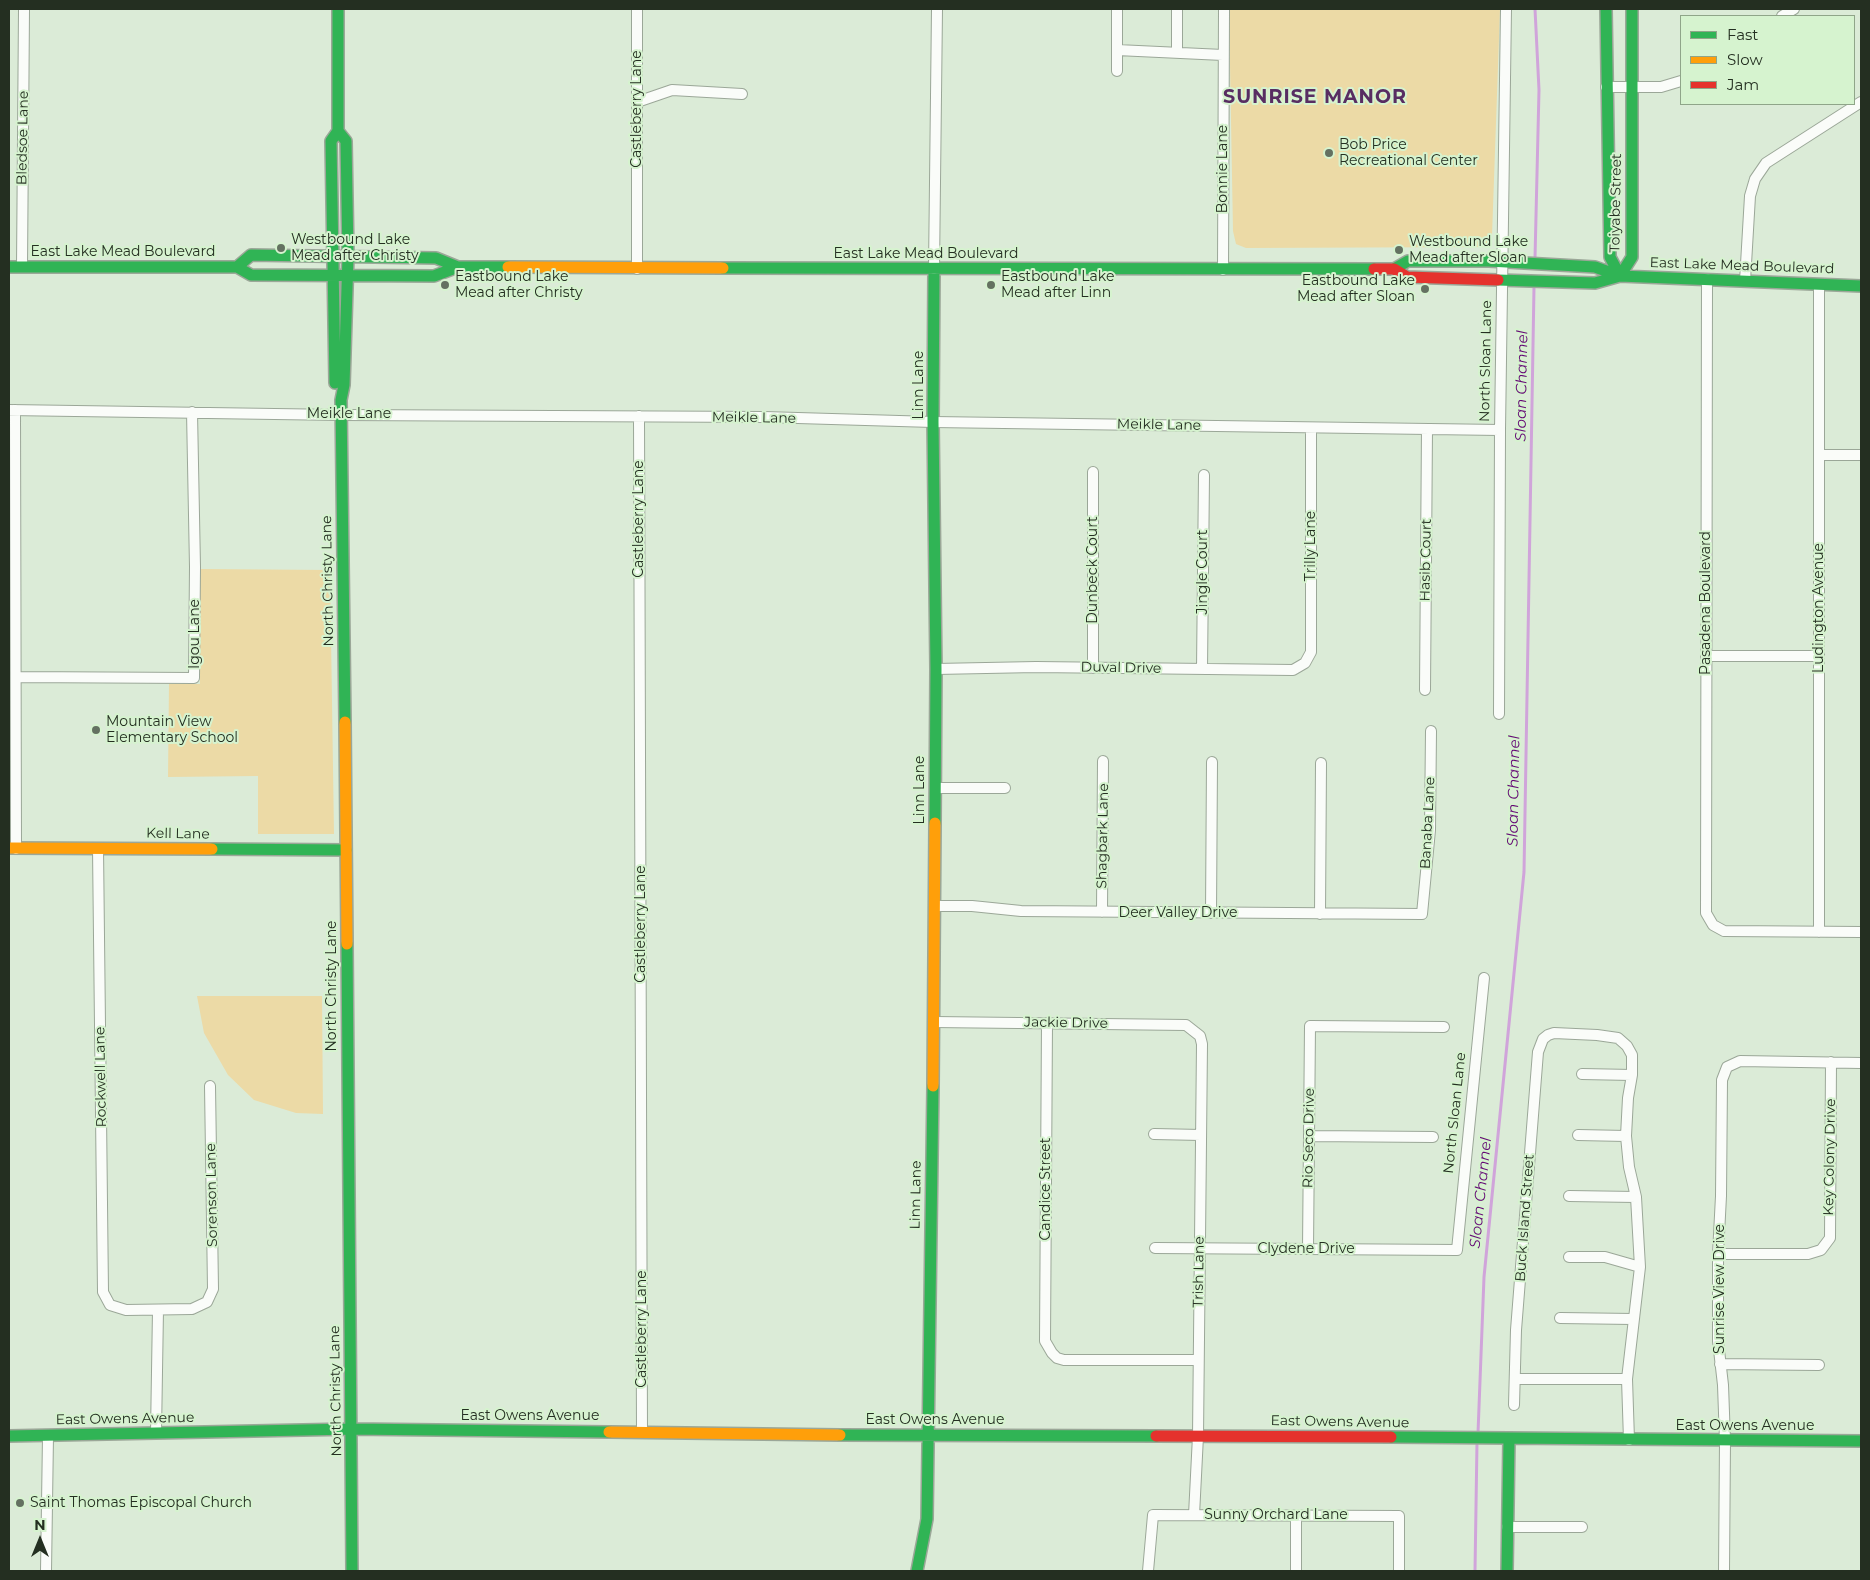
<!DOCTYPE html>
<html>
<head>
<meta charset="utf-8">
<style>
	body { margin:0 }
	#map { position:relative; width:1870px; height:1580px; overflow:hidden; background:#dbebd7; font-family:Montserrat,sans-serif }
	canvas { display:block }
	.frame { position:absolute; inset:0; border:10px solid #242f21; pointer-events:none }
	.legend { position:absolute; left:1680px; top:15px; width:175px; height:90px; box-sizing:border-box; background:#d6f3cf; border:1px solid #8fa589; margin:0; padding:6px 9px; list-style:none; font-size:15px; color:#242f21 }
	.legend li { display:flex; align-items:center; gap:10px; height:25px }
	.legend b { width:25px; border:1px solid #8fa589 }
	.north { position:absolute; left:15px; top:1515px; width:50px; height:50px; -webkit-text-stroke:4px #d6f3cf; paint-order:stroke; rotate:0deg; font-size:14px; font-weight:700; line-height:20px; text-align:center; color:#242f21 }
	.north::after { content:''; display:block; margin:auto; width:18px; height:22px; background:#242f21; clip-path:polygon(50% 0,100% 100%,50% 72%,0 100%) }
</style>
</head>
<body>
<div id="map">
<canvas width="1870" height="1580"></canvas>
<div class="frame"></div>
<ul class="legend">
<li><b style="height:6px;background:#30b455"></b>Fast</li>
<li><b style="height:6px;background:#ff9f0a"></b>Slow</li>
<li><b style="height:6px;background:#e5322d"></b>Jam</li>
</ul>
<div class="north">N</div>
</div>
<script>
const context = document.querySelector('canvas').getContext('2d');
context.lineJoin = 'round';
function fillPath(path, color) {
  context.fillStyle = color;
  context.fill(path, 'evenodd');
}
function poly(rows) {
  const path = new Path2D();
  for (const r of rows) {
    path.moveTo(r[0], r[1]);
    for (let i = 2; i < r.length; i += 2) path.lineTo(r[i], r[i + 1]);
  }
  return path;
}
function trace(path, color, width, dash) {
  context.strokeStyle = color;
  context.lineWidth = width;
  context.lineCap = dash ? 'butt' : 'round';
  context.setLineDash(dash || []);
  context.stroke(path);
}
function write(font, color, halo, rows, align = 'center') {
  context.font = font + ' Montserrat,sans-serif';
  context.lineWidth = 4;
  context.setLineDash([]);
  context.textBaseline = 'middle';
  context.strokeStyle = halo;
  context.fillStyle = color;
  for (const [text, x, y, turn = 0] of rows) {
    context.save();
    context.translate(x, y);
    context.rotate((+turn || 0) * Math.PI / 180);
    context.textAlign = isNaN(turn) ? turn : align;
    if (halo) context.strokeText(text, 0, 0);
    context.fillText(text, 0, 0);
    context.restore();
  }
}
const green = poly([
	[1229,9,1500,9,1492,236,1488,247,1246,248,1236,244,1233,231],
	[199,569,330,570,334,834,258,834,258,776,168,777,169,684,200,684],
	[197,996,322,996,323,1114,296,1113,254,1100,228,1075,204,1033]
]);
const stream = poly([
	[1535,258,1539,90,1535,9],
	[1478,1433,1484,1277,1524,872,1534,287],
	[1475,1571,1477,1442]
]);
const street = poly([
	[1782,16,1794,9],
	[1117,50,1223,55],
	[1177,52,1177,9],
	[1117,71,1117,9],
	[1606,87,1661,87,1681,81],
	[637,102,672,90,742,94],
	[22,267,24,9],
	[637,269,637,9],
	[934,269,937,9],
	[1223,270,1224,9],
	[1707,279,1706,913,1713,925,1724,931,1861,932],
	[1745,281,1750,196,1755,179,1766,163,1861,102],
	[1819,284,1819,932],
	[9,410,341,415,764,417,933,422,1500,430],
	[15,410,16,849],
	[639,416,642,1432],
	[1819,455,1861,455],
	[1706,656,1819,656],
	[1093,668,1093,472],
	[936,669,1036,667,1293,670,1305,663,1311,652,1311,428],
	[1202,669,1204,475],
	[16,677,194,678,195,567,192,412],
	[1425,690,1427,429],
	[1499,714,1500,430,1506,9],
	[935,788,1005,788],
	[98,848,103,1292,110,1305,126,1310,192,1309,207,1302,213,1289,210,1086],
	[934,906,972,906,1021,911,1422,914,1430,830,1431,731],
	[1102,912,1103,761],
	[1211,913,1212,762],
	[1320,914,1321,763],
	[934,1022,1186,1025,1200,1036,1202,1044,1198,1436,1194,1515],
	[1047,1023,1045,1341,1052,1353,1057,1358,1064,1360,1198,1360],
	[1582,1074,1632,1075],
	[1154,1134,1201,1135],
	[1578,1135,1626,1136],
	[1309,1136,1433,1137],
	[1569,1196,1636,1197],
	[1155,1248,1457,1250,1484,978],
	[1308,1249,1310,1026,1444,1027],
	[1718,1254,1808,1254,1821,1250,1830,1238,1831,1062],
	[1569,1257,1605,1257,1640,1267],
	[1560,1318,1633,1319],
	[1720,1364,1819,1365],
	[1515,1379,1627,1379],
	[1514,1405,1516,1330,1538,1052,1543,1039,1548,1035,1554,1033,1597,1035,1618,1038,1627,1046,1632,1055,1632,1075,1628,1098,1626,1136,1629,1167,1636,1197,1640,1267,1627,1379,1629,1440],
	[156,1433,158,1310],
	[1507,1527,1582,1527],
	[46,1571,48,1436],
	[1148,1571,1153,1515,1399,1516,1399,1571],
	[1296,1571,1296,1516],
	[1724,1571,1725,1441,1723,1385,1718,1341,1718,1254,1721,1196,1722,1080,1727,1067,1740,1061,1861,1063]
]);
const fast = poly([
	[1606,9,1610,257,1620,276,1632,257,1632,9],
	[338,131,346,141,348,256,344,385,341,400,345,722],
	[9,267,237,267,251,275,434,276,458,267,508,267],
	[237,267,251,255,436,258,458,267],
	[723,268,1374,269],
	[934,269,933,422,936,669,935,823],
	[1394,269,1408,261,1489,261,1595,267,1620,276,1861,286],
	[1498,280,1595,283,1620,276],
	[335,383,331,141,338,131,338,9],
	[212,849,346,850],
	[347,944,352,1571],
	[840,1435,1156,1436],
	[9,1436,352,1429,609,1432],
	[1391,1437,1861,1441],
	[917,1571,927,1519,933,1086],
	[1507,1571,1509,1439]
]);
const slow = poly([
	[508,267,723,268],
	[345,722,347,944],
	[9,848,212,849],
	[933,1086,935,823],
	[609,1432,840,1435]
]);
const jam = poly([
	[1374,269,1394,269,1407,277,1498,280],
	[1156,1436,1391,1437]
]);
const markers = [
	[1329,153,5,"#647161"],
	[281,248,5,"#647161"],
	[1399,250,5,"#647161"],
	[445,285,5,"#647161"],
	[991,285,5,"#647161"],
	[1425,289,5,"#647161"],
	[96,730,5,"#647161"],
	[20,1503,5,"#647161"]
];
const streetNames = [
	["Castleberry Lane",637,109,-90],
	["Bledsoe Lane",23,138,-89],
	["Bonnie Lane",1223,169,-90],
	["Toiyabe Street",1616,203,-89],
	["East Lake Mead Boulevard",123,252],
	["East Lake Mead Boulevard",926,254],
	["East Lake Mead Boulevard",1742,266,2],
	["North Sloan Lane",1486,361,-89],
	["Linn Lane",919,385,-90],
	["Meikle Lane",349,414],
	["Meikle Lane",754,418,1],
	["Meikle Lane",1159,425,1],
	["Castleberry Lane",639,519,-90],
	["Trilly Lane",1311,546,-90],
	["Hasib Court",1426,560,-89],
	["Dunbeck Court",1093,570,-90],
	["Jingle Court",1203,572,-90],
	["North Christy Lane",328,581,-91],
	["Pasadena Boulevard",1706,603,-90],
	["Ludington Avenue",1819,608,-90],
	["Igou Lane",195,634,-90],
	["Duval Drive",1121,668,1],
	["Linn Lane",920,790,-90],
	["Banaba Lane",1428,823,-87],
	["Kell Lane",178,834,1],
	["Shagbark Lane",1103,836,-89],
	["Deer Valley Drive",1178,913],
	["Castleberry Lane",641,924,-90],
	["North Christy Lane",332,986,-90],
	["Jackie Drive",1066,1023,1],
	["Rockwell Lane",101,1077,-91],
	["North Sloan Lane",1455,1113,-84],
	["Rio Seco Drive",1309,1138,-89],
	["Key Colony Drive",1830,1157,-89],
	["Candice Street",1046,1189,-90],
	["Sorenson Lane",212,1195,-91],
	["Linn Lane",916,1195,-89],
	["Buck Island Street",1525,1218,-86],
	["Clydene Drive",1306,1249],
	["Trish Lane",1199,1272,-89],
	["Sunrise View Drive",1720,1289,-90],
	["Castleberry Lane",642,1329,-90],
	["North Christy Lane",336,1391,-91],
	["East Owens Avenue",530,1416],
	["East Owens Avenue",125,1419,-1],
	["East Owens Avenue",935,1420],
	["East Owens Avenue",1340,1422,1],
	["East Owens Avenue",1745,1426],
	["Sunny Orchard Lane",1276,1515]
];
const poiNames = [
	["Bob Price",1339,145],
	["Recreational Center",1339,161],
	["Westbound Lake",291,240],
	["Mead after Christy",291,256],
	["Westbound Lake",1409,242],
	["Mead after Sloan",1409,258],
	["Eastbound Lake",455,277],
	["Mead after Christy",455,293],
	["Eastbound Lake",1001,277],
	["Mead after Linn",1001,293],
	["Eastbound Lake",1415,281,"right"],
	["Mead after Sloan",1415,297,"right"],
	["Mountain View",106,722],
	["Elementary School",106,738],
	["Saint Thomas Episcopal Church",30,1503]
];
const waterNames = [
	["Sloan Channel",1522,386,-89],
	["Sloan Channel",1514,791,-89],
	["Sloan Channel",1481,1193,-84]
];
const districtNames = [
	["SUNRISE MANOR",1315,97]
];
fillPath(green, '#ecdaa6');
trace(stream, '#d0a4da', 3);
trace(street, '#9ba798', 12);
trace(fast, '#9ba798', 14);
trace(slow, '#9ba798', 14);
trace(jam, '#9ba798', 14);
trace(street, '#fafcf9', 10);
trace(fast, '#30b455', 11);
trace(slow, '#ff9f0a', 11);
trace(jam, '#e5322d', 11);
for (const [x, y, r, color] of markers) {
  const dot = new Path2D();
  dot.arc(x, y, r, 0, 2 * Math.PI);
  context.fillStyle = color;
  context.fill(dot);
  trace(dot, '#d6f3cf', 2);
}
write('14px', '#242f21', '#d6f3cf', streetNames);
write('14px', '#242f21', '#d6f3cf', poiNames, 'left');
write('italic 15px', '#640775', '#d6f3cf', waterNames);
context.letterSpacing = '1px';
write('bold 19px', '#582d62', '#d6f3cf', districtNames);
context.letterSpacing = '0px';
</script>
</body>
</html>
